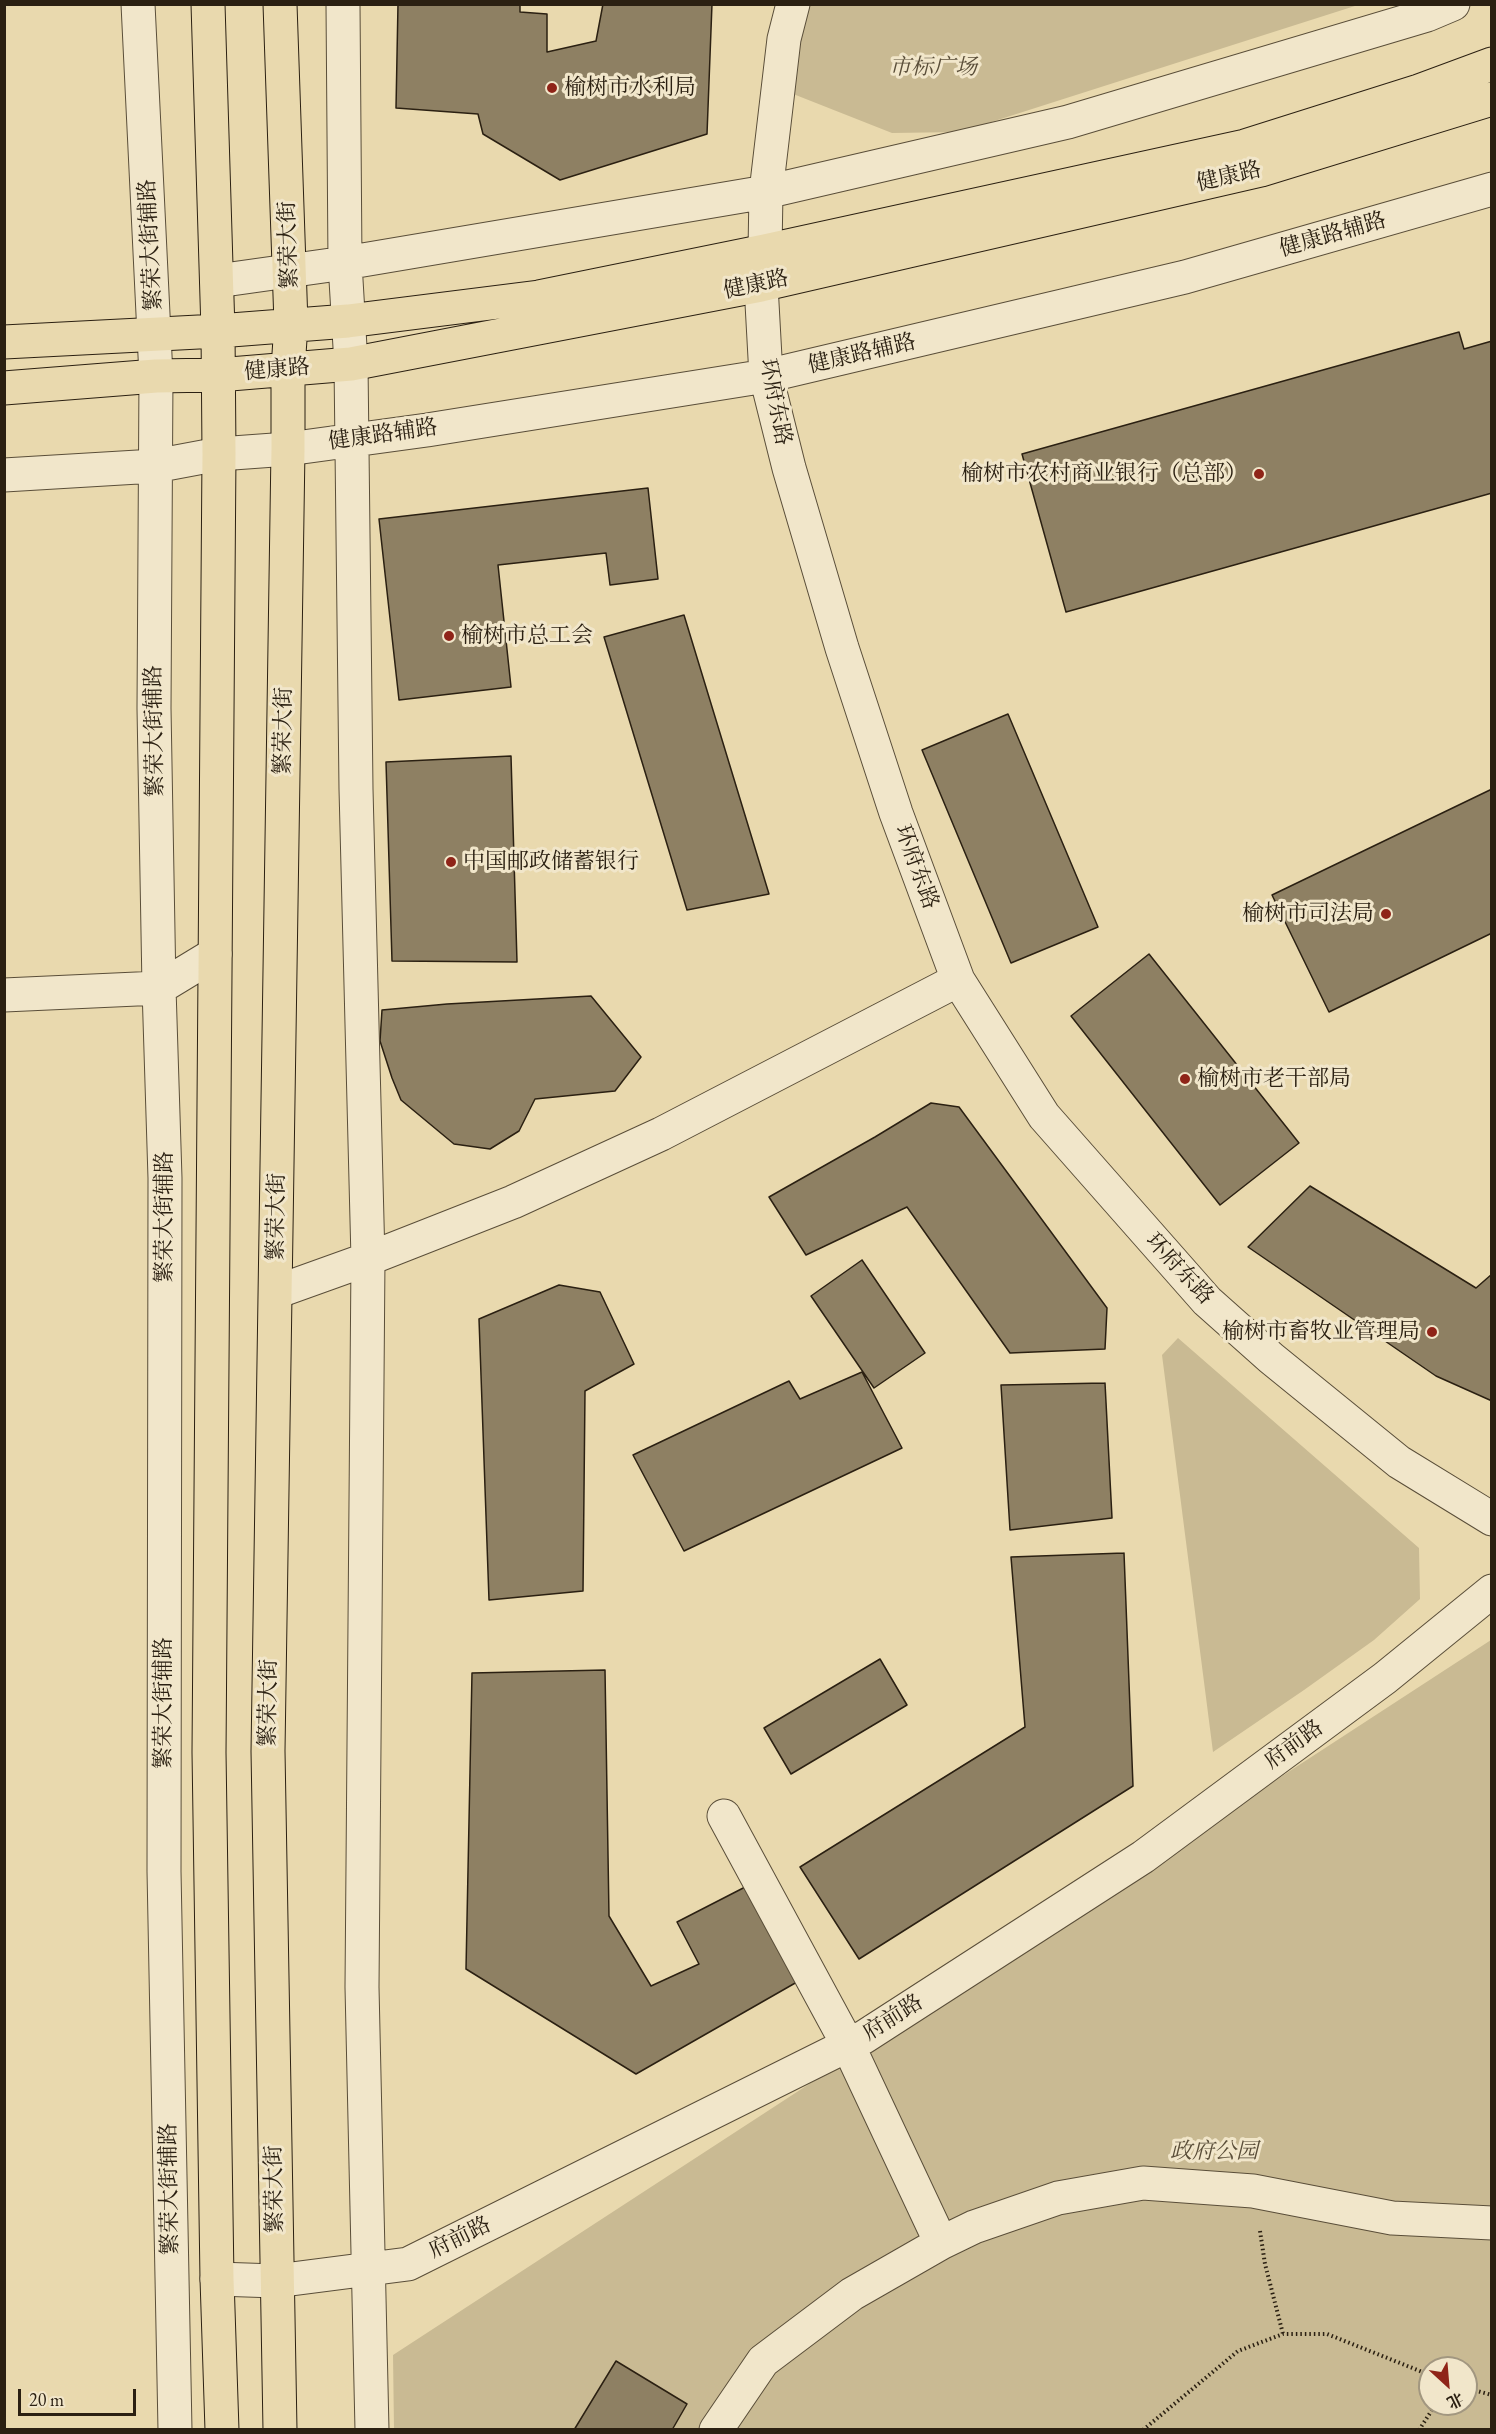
<!DOCTYPE html>
<html>
<head>
<meta charset="utf-8">
<style>
	body { margin:0 }
	#map { position:relative; width:1496px; height:2434px; overflow:hidden; background:#e9d9ae; font-family:"EB Garamond","Noto Serif SC",serif }
	canvas { display:block }
	.frame { position:absolute; inset:0; border:6px solid #2b2012; pointer-events:none }
	.north { position:absolute; left:1418px; top:2356px; width:60px; height:60px; box-sizing:border-box; background:#f1e6ca; border:2px solid #a29780; border-radius:50%; rotate:154deg; font-size:16px; font-weight:700; line-height:24px; text-align:center; color:#2b2012 }
	.north::after { content:''; display:block; margin:auto; width:21px; height:27px; background:#8f2418; clip-path:polygon(50% 0,100% 100%,50% 72%,0 100%) }
	.scale { position:absolute; left:18px; top:2389px; width:118px; height:27px; box-sizing:border-box; border:3px solid #2b2012; border-top:0; padding-left:8px; font-size:18px; line-height:21px; white-space:nowrap; color:#2b2012; -webkit-text-stroke:4px #f1e6ca; paint-order:stroke }
</style>
</head>
<body>
<div id="map">
<canvas width="1496" height="2434"></canvas>
<div class="frame"></div>
<div class="north">北</div>
<div class="scale">20 m</div>
</div>
<script>
const context = document.querySelector('canvas').getContext('2d');
context.lineJoin = 'round';
function fillPath(path, color) {
  context.fillStyle = color;
  context.fill(path, 'evenodd');
}
function poly(rows) {
  const path = new Path2D();
  for (const r of rows) {
    path.moveTo(r[0], r[1]);
    for (let i = 2; i < r.length; i += 2) path.lineTo(r[i], r[i + 1]);
  }
  return path;
}
function trace(path, color, width, dash) {
  context.strokeStyle = color;
  context.lineWidth = width;
  context.lineCap = dash ? 'butt' : 'round';
  context.setLineDash(dash || []);
  context.stroke(path);
}
function write(font, color, halo, rows, align = 'center') {
  context.font = font + ' "EB Garamond","Noto Serif SC",serif';
  context.lineWidth = 6;
  context.setLineDash([]);
  context.textBaseline = 'middle';
  context.strokeStyle = halo;
  context.fillStyle = color;
  for (const [text, x, y, turn = 0] of rows) {
    context.save();
    context.translate(x, y);
    context.rotate((+turn || 0) * Math.PI / 180);
    context.textAlign = isNaN(turn) ? turn : align;
    if (halo) context.strokeText(text, 0, 0);
    context.fillText(text, 0, 0);
    context.restore();
  }
}
const green = poly([
	[796,5,1358,5,960,132,892,133,778,88],
	[1178,1338,1419,1548,1420,1599,1374,1640,1304,1690,1213,1752,1162,1355],
	[1491,1640,1491,2429,394,2429,393,2355],
	[1430,2368,1466,2368,1466,2404,1430,2404]
]);
const building = poly([
	[398,4,520,4,520,12,547,14,547,52,596,41,603,4,712,4,707,134,560,180,483,134,478,114,396,108,398,4],
	[1459,332,1464,349,1492,341,1492,493,1066,612,1022,454,1459,332],
	[648,488,658,579,610,585,606,553,498,565,511,687,399,700,379,519,648,488],
	[684,615,769,894,687,910,604,637,684,615],
	[1008,714,1098,927,1011,963,922,750,1008,714],
	[511,756,517,962,392,961,386,762,511,756],
	[1492,789,1492,933,1329,1012,1272,895,1492,789],
	[1149,954,1299,1143,1220,1205,1071,1016,1149,954],
	[591,996,641,1057,615,1091,535,1099,519,1131,490,1149,454,1144,401,1100,392,1078,380,1041,382,1010,447,1004,591,996],
	[931,1103,959,1107,1107,1308,1105,1349,1010,1353,907,1207,806,1255,769,1197,875,1137,931,1103],
	[1310,1186,1476,1288,1492,1274,1492,1401,1436,1376,1248,1247,1310,1186],
	[862,1260,925,1353,874,1388,811,1296,862,1260],
	[559,1285,600,1292,634,1364,585,1391,583,1591,489,1600,479,1319,559,1285],
	[862,1372,902,1448,684,1551,633,1455,789,1381,800,1399,862,1372],
	[1105,1383,1112,1518,1010,1530,1001,1385,1105,1383],
	[1124,1553,1133,1786,859,1959,800,1867,1025,1727,1011,1557,1124,1553],
	[880,1659,907,1705,791,1774,764,1728,880,1659],
	[605,1670,609,1916,651,1986,699,1964,677,1922,751,1884,804,1978,636,2074,466,1969,472,1673,605,1670],
	[616,2361,687,2404,672,2430,574,2430,616,2361]
]);
const path = poly([
	[1260,2231,1265,2264,1283,2334],
	[1466,2388,1492,2395],
	[1143,2430,1238,2351,1283,2334,1327,2334,1430,2375],
	[1419,2430,1436,2404]
]);
const minor = poly([
	[138,4,156,376,154,708,159,988,165,1178,164,1871,175,2430],
	[343,4,345,263,351,364,356,789,368,1259,362,1987,372,2430],
	[793,4,784,39,766,192,765,251,761,285,766,376,789,468,842,648,896,813,958,980,1044,1116,1207,1301,1271,1358,1399,1462,1492,1519],
	[217,281,345,263,766,192,1068,122,1427,15,1453,4],
	[4,475,155,466,219,454,288,449,427,430,766,376,1185,277,1492,189],
	[4,995,159,988,215,954],
	[276,1292,368,1259,513,1202,661,1134,958,980],
	[724,1816,848,2045,941,2243],
	[217,2279,276,2281,408,2264,864,2037,1143,1857,1385,1678,1492,1591],
	[716,2430,763,2361,852,2294,941,2243,974,2227,1058,2198,1143,2183,1253,2191,1392,2218,1492,2223]
]);
const major = poly([
	[208,4,218,331,219,454,209,1752,217,2279,222,2430],
	[280,4,291,324,288,369,288,449,268,1751,280,2430],
	[4,342,218,331,348,321,539,297,765,251,1245,146,1419,91,1492,64],
	[4,388,156,376,218,375,351,364,761,285,1261,170,1492,99]
]);
const markers = [
	[552,88,6,"#8f2418"],
	[1259,474,6,"#8f2418"],
	[449,636,6,"#8f2418"],
	[451,862,6,"#8f2418"],
	[1386,914,6,"#8f2418"],
	[1185,1079,6,"#8f2418"],
	[1432,1332,6,"#8f2418"]
];
const parkNames = [
	["市标广场",933,68],
	["政府公园",1214,2152]
];
const poiNames = [
	["榆树市水利局",564,88],
	["榆树市农村商业银行（总部）",1247,474,"right"],
	["榆树市总工会",461,636],
	["中国邮政储蓄银行",463,862],
	["榆树市司法局",1374,914,"right"],
	["榆树市老干部局",1197,1079],
	["榆树市畜牧业管理局",1420,1332,"right"]
];
const streetNames = [
	["健康路",1229,177,-13],
	["健康路辅路",1333,235,-16],
	["繁荣大街辅路",151,245,-93],
	["繁荣大街",289,245,-92],
	["健康路",756,285,-12],
	["健康路辅路",862,354,-13],
	["健康路",277,370,-5],
	["环府东路",775,402,79],
	["健康路辅路",383,435,-8],
	["繁荣大街辅路",155,731,-91],
	["繁荣大街",284,731,-89],
	["环府东路",916,867,70],
	["繁荣大街辅路",165,1217,-90],
	["繁荣大街",277,1217,-89],
	["环府东路",1179,1269,47],
	["繁荣大街辅路",164,1703,-90],
	["繁荣大街",269,1703,-89],
	["府前路",1294,1745,-36],
	["府前路",893,2018,-32],
	["繁荣大街辅路",170,2189,-91],
	["繁荣大街",275,2189,-91],
	["府前路",460,2238,-26]
];
fillPath(green, '#c9ba93');
fillPath(building, '#8e8063');
trace(building, '#2b2012', 1.5);
trace(minor, '#5a4e39', 35);
trace(major, '#2b2012', 35);
trace(path, '#2b2012', 4, [1.5, 3]);
trace(minor, '#f1e6ca', 33);
trace(major, '#e9d9ae', 33);
for (const [x, y, r, color] of markers) {
  const dot = new Path2D();
  dot.arc(x, y, r, 0, 2 * Math.PI);
  context.fillStyle = color;
  context.fill(dot);
  trace(dot, '#f1e6ca', 2);
}
write('italic 22px', '#5a4e39', '#f1e6ca', parkNames);
write('22px', '#2b2012', '#f1e6ca', poiNames, 'left');
write('22px', '#2b2012', '#f1e6ca', streetNames);
</script>
</body>
</html>
